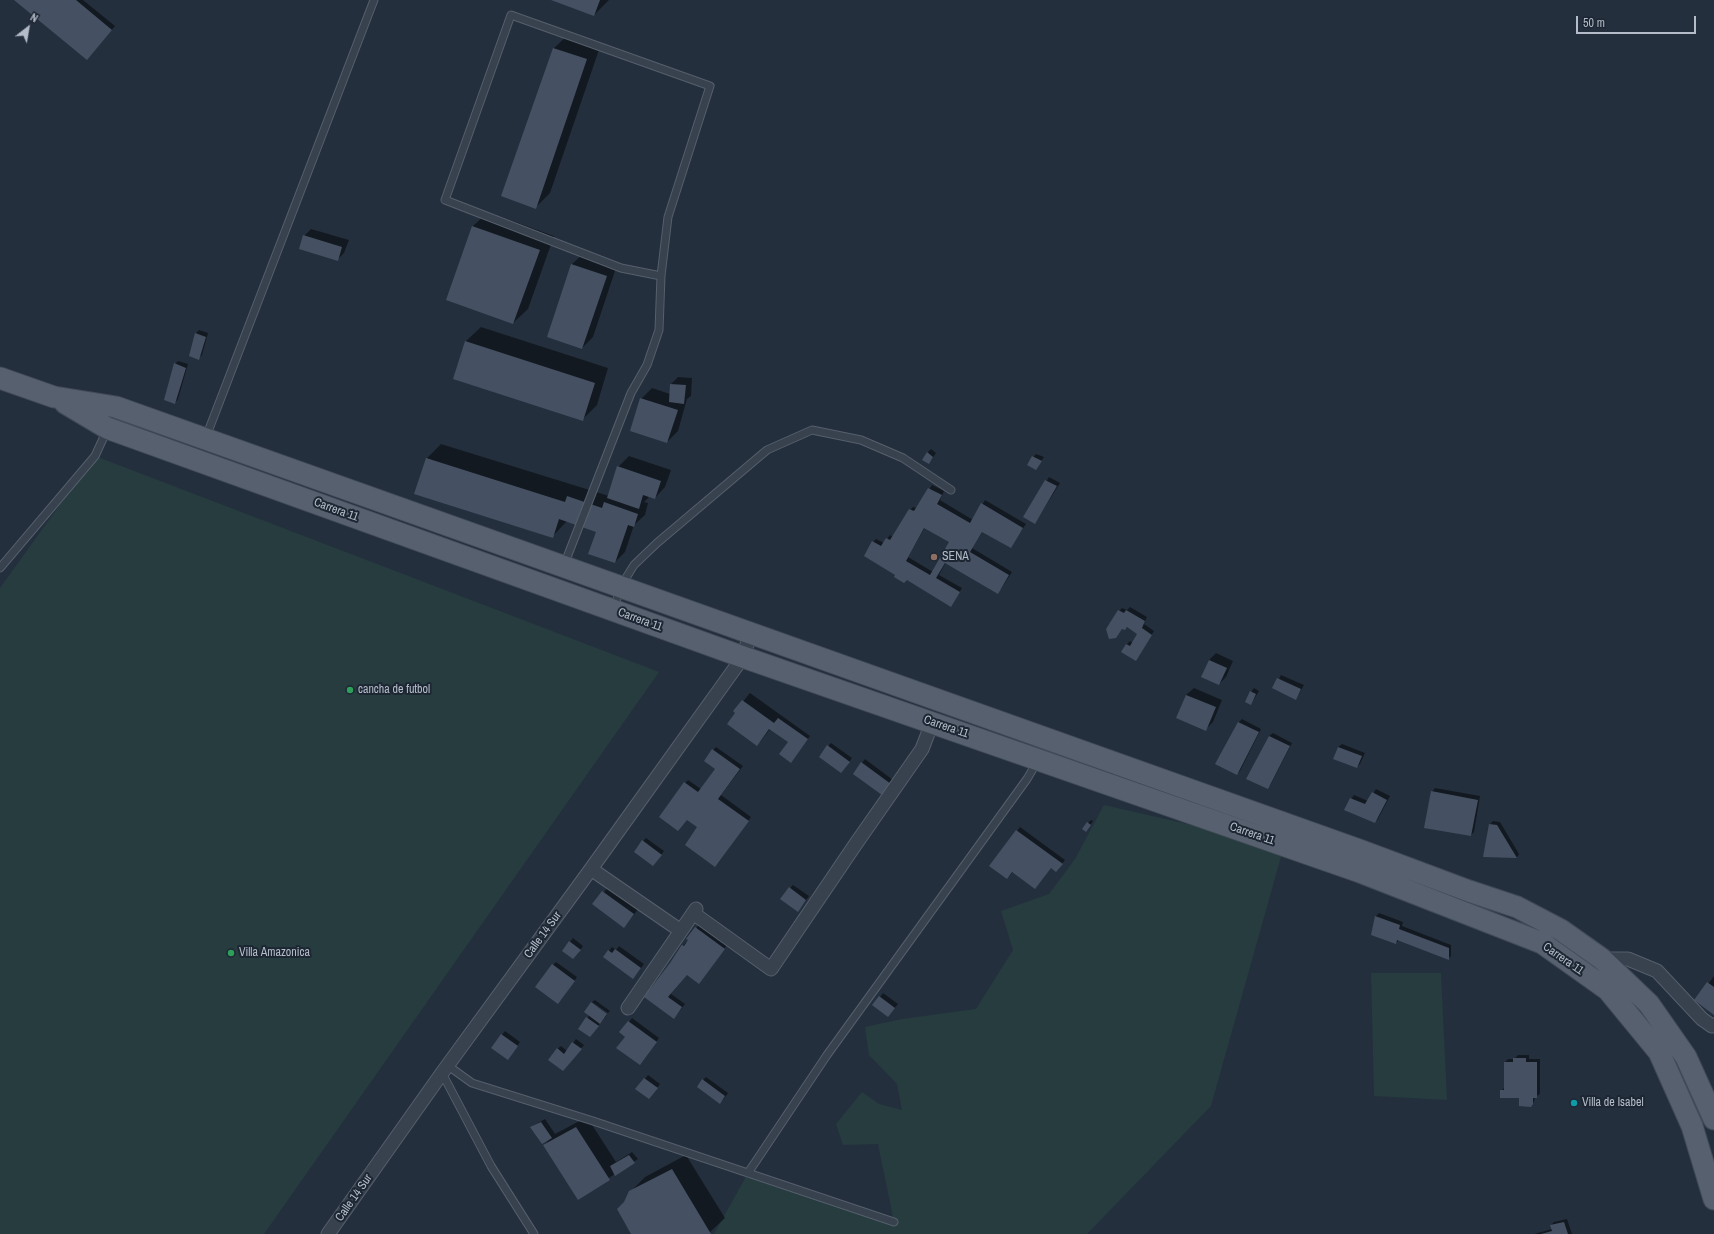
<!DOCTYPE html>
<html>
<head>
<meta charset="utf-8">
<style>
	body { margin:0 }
	#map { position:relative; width:1714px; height:1234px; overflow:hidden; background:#242f3e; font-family:"Archivo Narrow",sans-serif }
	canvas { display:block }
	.north { position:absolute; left:8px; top:8px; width:40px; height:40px; -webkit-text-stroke:3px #1d2633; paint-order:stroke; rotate:31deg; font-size:11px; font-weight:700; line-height:16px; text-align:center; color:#b4bcc9 }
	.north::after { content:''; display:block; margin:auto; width:14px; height:18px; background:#b4bcc9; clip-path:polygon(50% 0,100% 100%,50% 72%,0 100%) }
	.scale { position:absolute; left:1576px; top:16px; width:120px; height:18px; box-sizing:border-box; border:2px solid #b4bcc9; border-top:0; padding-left:5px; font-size:12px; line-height:14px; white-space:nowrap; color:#b4bcc9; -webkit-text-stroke:3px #1d2633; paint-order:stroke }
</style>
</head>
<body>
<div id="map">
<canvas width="1714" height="1234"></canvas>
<div class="north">N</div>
<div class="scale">50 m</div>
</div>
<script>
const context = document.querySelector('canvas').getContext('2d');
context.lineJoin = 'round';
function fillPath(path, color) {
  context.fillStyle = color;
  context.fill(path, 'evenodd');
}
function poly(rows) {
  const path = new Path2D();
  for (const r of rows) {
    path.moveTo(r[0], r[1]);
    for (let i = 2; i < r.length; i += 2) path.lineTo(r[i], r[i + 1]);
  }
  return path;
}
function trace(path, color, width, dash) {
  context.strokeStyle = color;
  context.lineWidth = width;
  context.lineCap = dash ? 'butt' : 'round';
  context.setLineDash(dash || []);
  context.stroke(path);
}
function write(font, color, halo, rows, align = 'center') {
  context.font = font + ' "Archivo Narrow",sans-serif';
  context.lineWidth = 4;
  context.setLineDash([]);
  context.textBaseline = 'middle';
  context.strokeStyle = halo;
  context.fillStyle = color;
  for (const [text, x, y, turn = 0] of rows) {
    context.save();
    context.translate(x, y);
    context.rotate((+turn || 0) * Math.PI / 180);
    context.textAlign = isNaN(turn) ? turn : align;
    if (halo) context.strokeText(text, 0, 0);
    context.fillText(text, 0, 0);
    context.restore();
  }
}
const green = poly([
	[95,456,659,672,264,1234,0,1234,0,588],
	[1104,805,1284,846,1211,1106,1087,1234,714,1234,748,1173,894,1222,878,1144,843,1145,836,1124,862,1092,879,1104,902,1110,897,1084,869,1055,865,1027,902,1019,976,1009,1013,950,1001,911,1049,894,1075,859],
	[1371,973,1441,973,1447,1100,1374,1096]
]);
const shadow = poly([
	[15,0,83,0,115,26,90,56],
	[554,0,609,0,594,15],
	[569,34,601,44,550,193,536,207,554,48],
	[488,212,554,236,528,309,513,323,447,299,473,226],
	[311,229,349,240,344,253,337,260,304,236],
	[583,254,617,265,593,337,582,348,572,264],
	[481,327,608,368,597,405,582,420,454,378,466,341],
	[199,330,208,333,202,355,199,358,196,333],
	[178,361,188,364,178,399,175,403,175,364],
	[678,377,692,378,691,396,687,399,678,431,667,442,641,399,652,388,670,394,671,384],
	[441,444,609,496,618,467,629,456,671,470,665,487,655,498,649,497,644,502,648,503,645,515,634,525,625,552,615,562,597,531,567,521,552,537,427,458],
	[931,449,936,453,929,463,927,453],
	[1036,454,1044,457,1036,469,1033,457],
	[1049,477,1060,483,1035,523,1024,517],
	[932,485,944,491,940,500,973,520,985,500,1026,524,1010,547,983,531,972,548,1012,572,1001,589,946,562,939,575,962,588,951,606,907,579,897,574,873,542,876,539,884,543,890,535,893,537,910,510,913,507,917,508],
	[925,527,950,542,933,572,908,557],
	[1130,607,1147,617,1144,624,1154,631,1136,660,1126,645,1130,641,1133,643,1138,634,1127,627,1123,628,1119,633,1119,611,1122,608,1127,610],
	[1216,653,1233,661,1226,677,1219,684,1209,660],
	[1281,675,1304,685,1296,699,1274,688],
	[1194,688,1222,700,1213,722,1206,729,1186,695],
	[1254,688,1259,691,1251,704,1251,692],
	[750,693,810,736,794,758,789,742,770,729,760,742,735,711],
	[1242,719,1261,729,1240,771,1237,774,1217,764,1239,722],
	[1273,733,1292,743,1271,784,1268,788,1269,736],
	[831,743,852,758,844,769,828,746],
	[1342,744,1365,753,1360,764,1357,767,1334,758,1338,747],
	[716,747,743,766,721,795,751,817,718,863,699,827,687,819,678,830,685,783,688,780,701,789,717,769,713,750],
	[865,759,893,780,885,791,854,773],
	[1435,788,1480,796,1474,832,1471,835,1432,792],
	[1376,789,1390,796,1378,819,1375,822,1351,799,1354,795,1368,801],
	[1091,820,1093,821,1089,827,1088,823],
	[1493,821,1500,822,1519,854,1517,857,1484,856,1490,824],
	[1020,827,1065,860,1059,868,1051,867,1035,888,1013,872,1007,878,991,866],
	[646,838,664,851,656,862,643,841],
	[610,885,640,907,624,927,594,904],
	[793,885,809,896,801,907,790,888],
	[1379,913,1403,922,1402,926,1451,945,1451,956,1448,959,1399,940,1396,943,1373,934,1376,916],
	[699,924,727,945,702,979,687,974,671,994,685,1004,677,1014,645,997,671,963,682,947,686,942,687,943],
	[573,938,583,946,577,955,563,950],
	[619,946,644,964,636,975,604,957,612,947,616,950],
	[556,962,577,977,561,1000,553,965],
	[1714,976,1714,1014,1696,1000],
	[883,993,898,1004,888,1016,880,997],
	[595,1000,610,1011,608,1013,592,1002],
	[591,1004,607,1015,590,1036,580,1028,590,1015],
	[632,1018,659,1038,643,1061,626,1036,621,1032],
	[505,1031,520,1042,511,1055,492,1047],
	[576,1039,584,1045,566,1066,557,1049,561,1046,567,1051],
	[1518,1055,1529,1055,1529,1059,1540,1059,1540,1094,1535,1097,1534,1102,1531,1105,1520,1097,1501,1091,1505,1087,1505,1062,1508,1059,1514,1059],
	[648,1075,660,1084,652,1095,637,1089],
	[706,1077,728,1093,723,1100,703,1080],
	[587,1117,616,1162,632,1152,638,1159,578,1198,544,1145,550,1139,531,1127,545,1119,555,1134],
	[686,1155,725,1218,708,1234,632,1234,625,1201,630,1192,645,1177],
	[1567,1219,1572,1234,1534,1234,1552,1229,1551,1225,1554,1222]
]);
const building = poly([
	[14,0,76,0,112,30,87,60],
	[551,0,600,0,594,16],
	[553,48,587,59,536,209,501,196],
	[472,226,540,250,513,324,446,300],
	[303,235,342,247,338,261,299,249],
	[571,264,607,276,582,349,547,337],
	[195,333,206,337,199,360,189,356],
	[465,341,595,383,583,421,453,379],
	[174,363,186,368,175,404,164,400],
	[670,384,686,385,684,404,669,402],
	[640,398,678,410,667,443,630,431],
	[927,452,933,457,929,464,922,460],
	[1032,456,1042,461,1036,470,1027,465],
	[426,458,565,502,567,496,602,508,604,502,638,514,634,527,628,525,615,563,588,554,596,532,559,519,553,538,414,494],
	[617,466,661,481,655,499,643,495,639,509,607,498],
	[1045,480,1057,486,1035,524,1023,517],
	[928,488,942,495,937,504,970,523,981,503,1023,528,1011,548,982,532,970,552,1009,575,998,594,945,563,936,578,960,592,951,607,907,580,904,583,894,577,895,575,864,556,872,541,881,546,886,538,890,540,909,509,914,511],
	[924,528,949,542,930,575,906,561],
	[1118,610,1124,613,1126,610,1145,621,1142,628,1152,635,1136,661,1121,652,1126,644,1130,646,1137,634,1127,627,1125,630,1122,629,1116,638,1109,639,1106,629],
	[1209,660,1227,668,1219,685,1201,677],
	[1277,678,1301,689,1296,700,1272,688],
	[1250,691,1256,694,1251,705,1245,702],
	[1186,695,1216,707,1206,731,1176,718],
	[742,700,774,723,778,718,808,739,791,763,779,754,788,742,769,729,757,746,727,724,735,713,733,711],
	[1238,722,1259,732,1237,775,1215,764],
	[1269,736,1290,746,1268,789,1246,779],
	[827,745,850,762,841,773,819,757],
	[1338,747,1362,756,1357,768,1333,759],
	[712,749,740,769,718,799,749,821,715,867,685,845,697,827,687,820,678,831,659,817,684,782,698,792,715,769,704,761],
	[861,762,891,784,882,795,853,774],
	[1431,791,1478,800,1471,836,1424,828],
	[1372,792,1387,800,1375,823,1344,810,1350,798,1365,804],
	[1087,822,1091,825,1086,832,1082,829],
	[1489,824,1497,825,1517,858,1483,857],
	[1016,830,1063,864,1056,872,1051,868,1035,889,1012,872,1007,879,989,866],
	[642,840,662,855,653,866,634,852],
	[789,887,806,900,798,912,780,899],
	[602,891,634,914,624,928,592,904],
	[1375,916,1400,925,1399,929,1449,948,1449,960,1397,940,1396,944,1371,935],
	[695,927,725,949,699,984,687,975,668,997,682,1007,674,1019,644,997,670,963,681,946,682,945,684,946,688,940,686,939],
	[569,941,581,950,573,959,562,951],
	[615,949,641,968,633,979,603,957,608,950,612,953],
	[552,964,575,981,558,1004,535,987],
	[1707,982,1714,987,1714,1015,1694,1000],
	[879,996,895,1008,888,1017,872,1005],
	[591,1002,607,1014,600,1024,584,1012],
	[586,1017,599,1026,590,1037,578,1029],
	[628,1021,657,1042,640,1065,616,1048,625,1037,619,1032],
	[501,1034,518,1046,508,1060,491,1048],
	[572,1042,582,1049,563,1071,548,1060,557,1048,564,1054],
	[1513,1058,1526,1058,1526,1062,1537,1062,1537,1098,1533,1098,1533,1104,1531,1107,1519,1106,1519,1098,1500,1098,1500,1090,1504,1090,1504,1062,1513,1062],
	[644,1078,658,1088,649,1099,635,1089],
	[702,1079,725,1096,720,1104,697,1087],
	[541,1122,552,1138,542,1144,530,1127],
	[576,1127,610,1180,578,1200,543,1145],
	[629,1155,635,1163,615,1176,610,1166],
	[672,1169,711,1234,631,1234,617,1209,624,1202,629,1191],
	[1564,1222,1568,1234,1541,1234,1552,1231,1550,1225]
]);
const service = poly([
	[206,437,374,0],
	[564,565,631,393,647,365,659,330,661,276,668,217,710,86,511,15,445,200,621,268,661,276],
	[0,568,95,456,107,430],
	[614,608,621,586,634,565,657,543,767,450,812,430,861,440,903,458,951,490],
	[447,1065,472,1083,593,1121,894,1222],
	[442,1073,491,1166,534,1234],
	[748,1173,827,1055,1027,779,1037,762]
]);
const minor = poly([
	[591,869,681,931],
	[693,913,771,969,855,845,922,749,932,723],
	[1602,959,1628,959,1657,971,1702,1019,1712,1026,1714,1025],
	[628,1008,696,909],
	[328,1234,442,1073,591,869,743,657,751,632]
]);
const primary = poly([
	[0,378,54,397,116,407,1362,851,1469,891,1517,907,1561,930,1602,959,1649,1004,1686,1057,1714,1119],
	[65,403,107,428,743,657,1360,872,1542,943,1608,990,1659,1052,1692,1126,1714,1199]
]);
const markers = [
	[934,557,4,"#8d6e63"],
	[350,690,4,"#2e9e5b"],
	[231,953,4,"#2e9e5b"],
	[1574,1103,4,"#0f9aa8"]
];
const streetNames = [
	["Carrera 11",336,510,20],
	["Carrera 11",640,620,20],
	["Carrera 11",946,727,19],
	["Carrera 11",1252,834,19],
	["Calle 14 Sur",543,935,-54],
	["Carrera 11",1563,959,35],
	["Calle 14 Sur",354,1198,-55]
];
const poiNames = [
	["SENA",942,557],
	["cancha de futbol",358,690],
	["Villa Amazonica",239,953],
	["Villa de Isabel",1582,1103]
];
fillPath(green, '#263c3f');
fillPath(shadow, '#0007');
fillPath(building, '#455162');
trace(service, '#565f6c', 9);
trace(minor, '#565f6c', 15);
trace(primary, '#414a57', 23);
trace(service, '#38414e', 7);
trace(minor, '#38414e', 13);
trace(primary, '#56606e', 21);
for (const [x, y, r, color] of markers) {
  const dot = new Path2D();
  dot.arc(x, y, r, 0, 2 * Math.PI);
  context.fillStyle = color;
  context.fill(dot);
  trace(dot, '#1d2633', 1.5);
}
write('12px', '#b4bcc9', '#1d2633', streetNames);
write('12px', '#b4bcc9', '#1d2633', poiNames, 'left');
</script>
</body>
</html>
